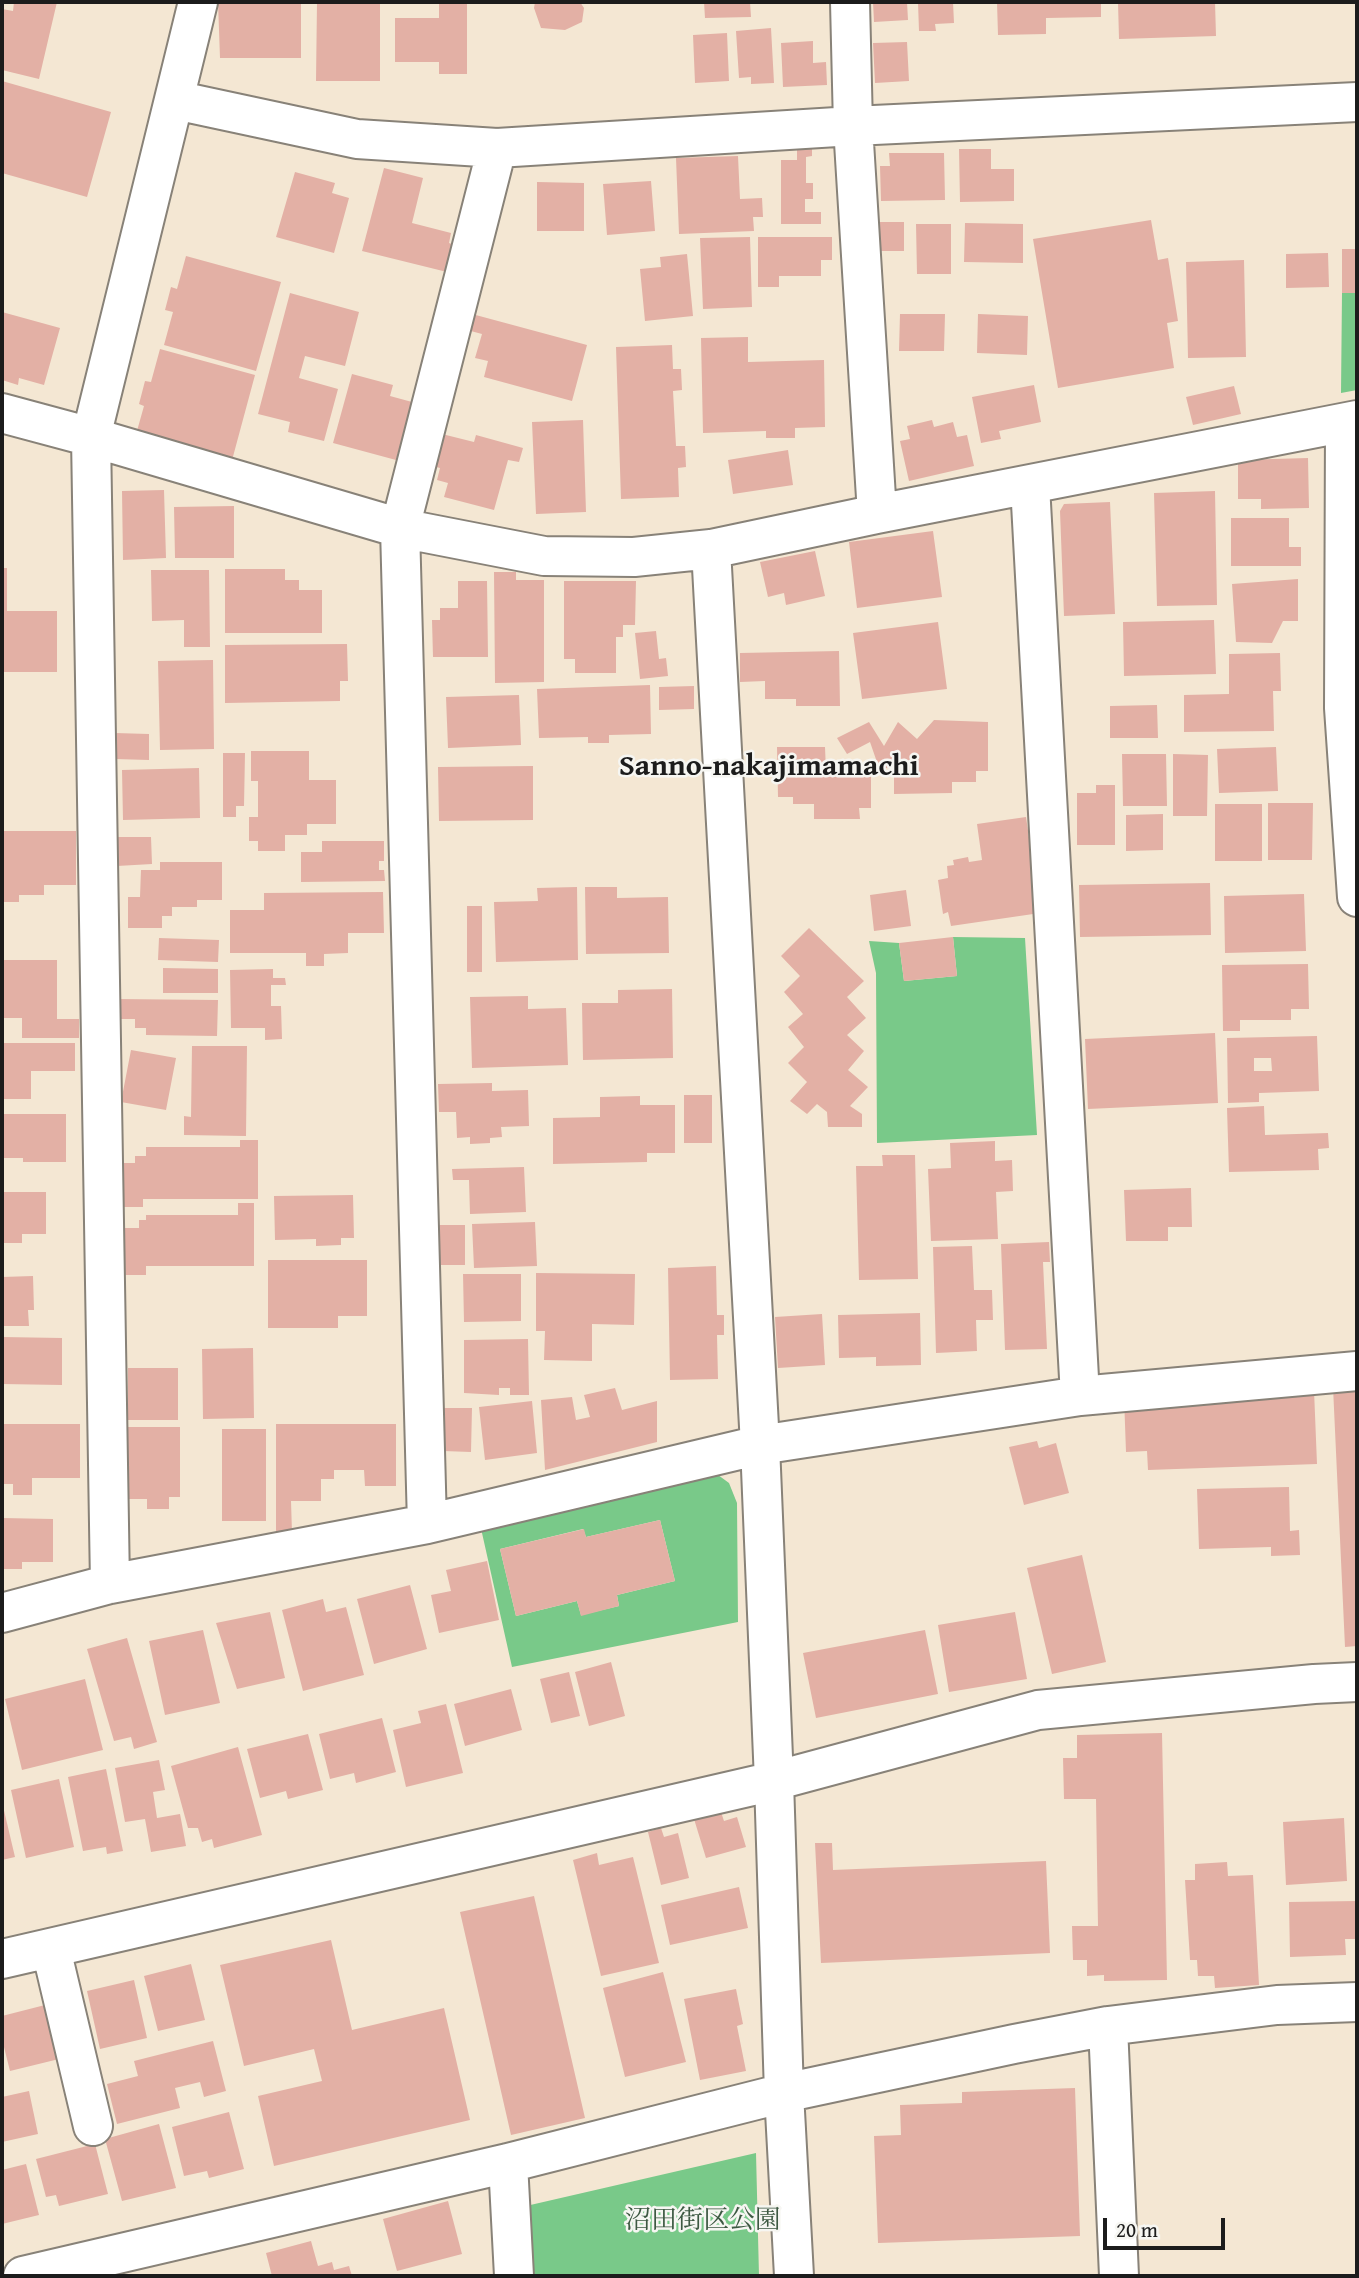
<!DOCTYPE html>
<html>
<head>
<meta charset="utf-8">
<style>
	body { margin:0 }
	#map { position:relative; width:1359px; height:2278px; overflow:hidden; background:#f4e7d3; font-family:"Gentium Book Plus",serif }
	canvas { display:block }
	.frame { position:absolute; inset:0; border:4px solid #1c1c1c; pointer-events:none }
	.scale { position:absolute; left:1103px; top:2218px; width:122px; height:32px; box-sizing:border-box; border:4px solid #1c1c1c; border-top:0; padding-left:9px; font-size:21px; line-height:24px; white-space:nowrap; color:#1c1c1c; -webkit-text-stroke:5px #f6f6f2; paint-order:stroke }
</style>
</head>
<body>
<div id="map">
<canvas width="1359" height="2278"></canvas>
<div class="frame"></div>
<div class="scale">20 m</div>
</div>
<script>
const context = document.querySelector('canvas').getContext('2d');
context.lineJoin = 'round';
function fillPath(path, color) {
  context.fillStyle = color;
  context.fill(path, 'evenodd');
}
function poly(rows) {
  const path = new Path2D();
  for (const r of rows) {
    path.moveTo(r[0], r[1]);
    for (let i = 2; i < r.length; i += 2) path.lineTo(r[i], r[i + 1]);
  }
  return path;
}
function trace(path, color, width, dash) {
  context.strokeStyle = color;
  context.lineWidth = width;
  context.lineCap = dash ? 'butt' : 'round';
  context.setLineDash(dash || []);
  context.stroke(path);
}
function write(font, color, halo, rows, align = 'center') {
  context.font = font + ' "Gentium Book Plus","Noto Serif JP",serif';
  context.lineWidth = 5;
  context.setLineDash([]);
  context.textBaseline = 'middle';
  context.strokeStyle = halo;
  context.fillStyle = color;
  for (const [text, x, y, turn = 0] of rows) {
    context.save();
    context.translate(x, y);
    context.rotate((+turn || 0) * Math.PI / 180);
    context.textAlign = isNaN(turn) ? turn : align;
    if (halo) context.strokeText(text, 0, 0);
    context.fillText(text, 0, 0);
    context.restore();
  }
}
const green = poly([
	[1342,293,1357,293,1357,390,1341,393],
	[953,937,1025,938,1037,1135,877,1143,876,973,869,941,899,943,904,981,957,976],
	[714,1472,729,1483,737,1503,738,1622,512,1667,480,1524],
	[660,1520,675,1581,617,1595,619,1606,581,1615,577,1601,516,1616,500,1549,583,1529,586,1537],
	[756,2153,759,2276,527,2276,526,2206]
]);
const building = poly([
	[14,2,57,2,39,79,2,70,2,9,13,11],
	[218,2,301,2,301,58,220,58],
	[317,2,380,2,380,81,316,81],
	[439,2,467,2,467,74,439,74,439,62,395,62,395,18,439,18],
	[535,2,580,2,584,8,582,22,565,30,541,28,534,8],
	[704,2,750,2,751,17,705,18],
	[873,2,907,2,908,20,874,22],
	[918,2,953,2,954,23,935,24,936,31,919,31],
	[997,2,1101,2,1101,17,1046,18,1046,34,998,35],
	[1118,2,1215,2,1216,36,1119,39],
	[771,28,774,83,751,84,751,77,739,78,736,31],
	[727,33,729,81,695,83,693,35],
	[813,41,813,63,826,62,827,85,783,87,781,43],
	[907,42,909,81,875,83,873,43],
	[2,81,111,112,87,197,2,173],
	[797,146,812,146,812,156,806,157,806,183,813,183,813,199,805,199,805,212,821,212,821,224,781,224,781,160,797,160],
	[959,149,991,149,991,169,1014,169,1014,201,960,202],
	[889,153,944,153,945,200,881,201,880,166,890,166],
	[738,156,740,199,762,198,763,217,753,217,754,231,679,234,676,158],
	[384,168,423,178,412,223,451,233,449,243,454,245,447,272,362,251],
	[295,172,335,183,332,193,349,198,334,253,276,237],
	[651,181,655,231,607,235,603,184],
	[537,182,584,183,584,231,537,231],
	[1151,220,1158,260,1168,258,1178,321,1167,323,1174,368,1058,388,1033,239],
	[873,222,904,222,904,251,873,251],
	[965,223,1023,224,1023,263,964,262],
	[916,224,951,224,951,274,917,274],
	[750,237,752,307,703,309,700,238],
	[758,237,832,237,832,260,821,260,821,276,779,276,779,287,758,287],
	[1342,249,1357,249,1357,293,1342,293],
	[1328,253,1329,287,1286,288,1286,254],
	[687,254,693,316,645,321,640,269,661,267,660,257],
	[186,256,281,282,256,371,164,345,173,312,165,310,171,287,177,289],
	[1244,260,1246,357,1188,358,1186,262],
	[290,293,359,312,345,366,305,356,299,378,338,389,324,441,288,432,290,422,258,414],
	[2,312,60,328,44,385,19,378,18,385,2,380],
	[472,314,587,345,572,401,484,377,488,361,475,358,482,334,467,330],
	[900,314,945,314,944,351,899,351],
	[978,314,1028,316,1027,355,977,353],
	[748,337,748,362,824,360,825,427,795,428,795,438,766,438,766,431,703,433,701,338],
	[672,345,673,369,681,369,682,390,673,391,676,446,685,446,686,467,678,468,679,497,621,499,616,347],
	[160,349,255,375,231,464,135,438,144,406,139,404,145,381,151,382],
	[352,374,393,385,390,396,412,402,396,460,333,443],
	[1034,385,1041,422,999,431,1001,439,981,443,972,397],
	[1234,386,1241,414,1193,425,1186,397],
	[583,420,586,512,536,514,532,422],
	[932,420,934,427,953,422,957,437,967,435,974,466,909,481,900,441,910,439,907,426],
	[438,433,474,442,476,435,523,448,519,462,508,460,494,510,444,497,448,483,437,480,440,468,429,465],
	[788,450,793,485,733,494,728,460],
	[1308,458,1309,508,1261,509,1261,499,1238,499,1238,460],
	[164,490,166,558,123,560,122,491],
	[1215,491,1217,605,1157,606,1154,493],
	[1110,502,1115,614,1064,616,1060,511,1064,504],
	[234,506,234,558,175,558,174,507],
	[1231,518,1289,518,1289,547,1301,547,1301,566,1231,566],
	[933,531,942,597,857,608,849,542],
	[815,551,825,596,786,605,784,593,768,597,760,562],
	[2,568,7,568,7,611,57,611,57,672,2,672],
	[225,569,285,569,285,580,299,580,299,590,322,590,322,633,225,633],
	[151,570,209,570,210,647,184,647,184,620,152,621],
	[494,572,516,572,516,580,544,580,544,682,495,683],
	[1298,579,1298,621,1283,621,1272,643,1236,642,1232,584],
	[458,581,487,581,488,657,433,657,432,620,440,620,440,608,458,608],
	[564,581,636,581,635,625,623,625,623,637,616,637,616,673,575,673,575,659,564,659],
	[1214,620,1216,674,1124,676,1123,622],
	[938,622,947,689,862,699,853,633],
	[656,631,659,659,666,658,668,676,640,679,635,633],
	[347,644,348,681,340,681,340,701,225,703,225,645],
	[839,651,840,706,796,706,796,699,765,699,765,681,740,682,740,653],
	[1280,653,1281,691,1273,691,1274,731,1184,732,1184,695,1229,694,1229,654],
	[213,660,214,749,160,750,158,661],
	[650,685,651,734,609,735,609,743,588,743,588,737,539,738,537,689],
	[694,686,694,709,659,710,659,687],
	[519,695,521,745,448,748,446,697],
	[1157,705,1158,738,1110,738,1110,706],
	[934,720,988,722,988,771,976,771,976,782,952,782,952,793,894,794,894,768,879,768,870,742,847,754,837,738,869,722,884,746,898,722,917,739],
	[115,733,149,734,149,760,115,759],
	[777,747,825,747,826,771,871,771,871,808,859,808,860,819,814,819,814,804,793,804,793,797,778,797],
	[1276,747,1278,791,1219,793,1217,749],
	[251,751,309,751,309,780,336,780,336,824,307,824,307,835,285,835,285,851,258,851,258,841,249,841,249,817,258,817,258,781,251,781],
	[223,753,245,753,244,806,236,806,236,817,223,817],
	[1122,754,1166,754,1167,806,1123,806],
	[1173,754,1208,755,1207,816,1173,816],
	[533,766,533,820,439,821,438,767],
	[199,768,200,818,123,820,122,770],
	[1096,785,1115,785,1115,845,1077,845,1077,793,1096,793],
	[1268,803,1313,803,1312,860,1268,860],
	[1215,804,1262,804,1262,861,1215,861],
	[1163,814,1163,850,1126,851,1126,815],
	[1026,817,1040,913,951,926,948,912,943,914,938,880,948,878,947,866,954,865,953,860,968,857,969,862,982,860,977,824],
	[2,831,76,831,76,885,44,885,44,895,19,895,19,902,2,902],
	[116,837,151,837,152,864,117,866],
	[322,841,384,841,384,861,379,861,379,870,384,870,385,881,301,882,301,852,322,852],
	[160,862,222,862,222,900,197,900,197,907,172,907,172,916,162,916,162,928,128,928,128,897,140,897,141,870,160,870],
	[1210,883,1211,935,1080,937,1079,885],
	[577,887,578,960,496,962,494,902,538,901,537,888],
	[585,887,617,887,617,898,668,897,669,953,586,954],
	[906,890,911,926,874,931,870,895],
	[383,892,384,933,348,933,348,953,324,954,324,966,306,966,306,953,230,953,230,910,264,910,264,893],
	[1304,894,1306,951,1225,953,1224,896],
	[467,906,482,906,482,972,467,972],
	[809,928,864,981,847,997,866,1018,847,1035,864,1051,848,1070,868,1087,850,1106,862,1114,862,1127,828,1127,827,1112,817,1104,807,1114,790,1101,807,1082,788,1063,804,1047,788,1027,803,1014,784,992,800,976,781,956],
	[953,937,957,976,904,981,899,943],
	[159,938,219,940,218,962,158,960],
	[2,960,57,960,57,1019,79,1019,79,1038,22,1038,22,1018,2,1018],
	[1308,964,1309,1009,1291,1009,1291,1020,1240,1020,1240,1031,1223,1031,1222,965],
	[163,968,218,969,218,993,163,993],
	[273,969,273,978,285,978,286,985,271,985,271,1006,281,1006,282,1039,265,1040,265,1028,231,1028,230,970],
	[672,989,673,1058,583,1060,582,1003,618,1003,618,990],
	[528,996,528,1009,566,1008,568,1065,472,1068,470,997],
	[116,999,218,1000,217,1036,146,1035,146,1028,135,1028,135,1019,116,1019],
	[1215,1033,1218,1103,1088,1109,1085,1039],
	[1317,1036,1319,1091,1259,1093,1259,1102,1228,1103,1227,1038],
	[1254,1058,1271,1058,1272,1071,1254,1071],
	[2,1043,75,1043,75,1071,31,1071,31,1099,2,1099],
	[192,1046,247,1046,246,1136,184,1135,184,1116,191,1117],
	[131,1050,176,1058,166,1110,121,1102],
	[492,1083,492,1091,528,1090,529,1126,501,1127,502,1137,490,1138,490,1143,470,1144,470,1137,457,1138,456,1112,439,1112,438,1084],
	[684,1095,712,1095,712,1143,684,1143],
	[640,1096,640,1105,675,1105,675,1153,647,1153,647,1162,553,1164,553,1118,600,1117,600,1097],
	[1264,1106,1265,1135,1328,1133,1329,1148,1318,1149,1319,1170,1229,1172,1227,1108],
	[2,1114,66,1114,66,1162,23,1162,23,1158,2,1158],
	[240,1140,258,1140,258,1199,143,1199,143,1207,121,1207,121,1163,135,1163,135,1156,146,1156,146,1147,240,1147],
	[995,1141,995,1161,1012,1160,1013,1191,996,1192,998,1239,931,1241,928,1169,951,1168,950,1143],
	[882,1155,915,1155,918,1279,859,1280,856,1166,883,1166],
	[524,1167,526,1212,470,1214,469,1180,453,1180,452,1169],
	[1191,1188,1192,1227,1168,1227,1168,1241,1126,1241,1124,1190],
	[2,1192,46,1192,46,1234,22,1234,22,1243,2,1243],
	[353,1195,354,1238,341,1238,341,1245,316,1246,316,1239,275,1240,274,1196],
	[238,1203,254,1203,254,1266,146,1266,146,1275,122,1275,122,1228,139,1228,139,1220,146,1220,146,1215,238,1215],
	[535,1222,537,1266,474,1268,472,1224],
	[439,1225,465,1225,465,1265,439,1265],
	[1049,1242,1050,1262,1043,1262,1047,1349,1005,1350,1001,1244],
	[972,1246,974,1290,992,1290,993,1320,976,1320,977,1351,936,1353,933,1247],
	[268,1260,367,1260,367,1316,338,1316,338,1328,268,1328],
	[716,1266,717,1315,724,1315,724,1335,717,1335,718,1379,670,1380,668,1268],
	[536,1273,635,1274,634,1325,592,1324,592,1361,544,1360,545,1331,536,1331],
	[463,1274,521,1274,521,1321,464,1322],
	[33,1276,34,1310,28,1310,29,1326,2,1326,2,1277],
	[920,1313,921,1365,876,1366,876,1357,839,1358,838,1315],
	[822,1314,825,1365,778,1368,775,1317],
	[2,1337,62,1338,62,1385,2,1384],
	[528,1339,529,1395,510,1395,510,1388,499,1388,499,1395,464,1393,464,1340],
	[253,1348,254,1418,203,1419,202,1349],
	[128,1368,178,1368,178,1420,128,1420],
	[1357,1385,1357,1646,1345,1647,1333,1387],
	[615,1388,622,1410,657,1401,657,1442,545,1470,541,1400,572,1397,576,1420,590,1417,584,1395],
	[1314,1390,1317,1464,1148,1470,1147,1451,1126,1452,1124,1397],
	[532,1401,537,1453,485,1460,479,1407],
	[443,1408,472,1408,471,1452,443,1451],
	[2,1424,80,1424,80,1478,32,1478,32,1495,13,1495,13,1484,2,1484],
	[276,1424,396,1424,396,1486,365,1486,364,1470,334,1470,334,1479,321,1479,321,1501,291,1501,292,1533,276,1533],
	[127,1427,180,1427,180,1497,169,1497,169,1509,147,1509,147,1499,127,1499],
	[222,1429,266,1429,266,1521,222,1521],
	[1037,1441,1039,1448,1056,1443,1069,1493,1024,1505,1009,1447],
	[1289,1487,1290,1531,1299,1530,1300,1555,1271,1556,1271,1547,1199,1549,1197,1489],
	[2,1518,53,1519,53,1562,22,1562,22,1569,2,1569],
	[660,1520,675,1581,617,1595,619,1606,581,1616,577,1601,516,1616,500,1549,584,1529,586,1537],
	[1082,1555,1106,1662,1052,1674,1027,1568],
	[487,1561,499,1620,439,1633,431,1595,451,1591,446,1570],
	[410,1585,427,1649,374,1664,357,1599],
	[323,1599,326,1612,346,1607,364,1675,303,1691,282,1610],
	[270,1612,285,1678,237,1689,216,1623],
	[1015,1612,1027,1679,949,1692,938,1625],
	[203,1630,220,1703,165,1715,149,1641],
	[925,1630,938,1694,816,1718,803,1653],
	[127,1638,157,1742,134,1749,131,1737,114,1741,87,1649],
	[611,1662,625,1716,589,1726,575,1672],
	[569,1672,580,1716,551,1723,540,1679],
	[85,1679,103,1750,22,1770,5,1699],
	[511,1689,522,1730,465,1746,454,1704],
	[446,1704,463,1773,406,1787,393,1730,421,1723,418,1711],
	[382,1718,396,1772,356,1783,354,1773,330,1779,319,1734],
	[1162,1733,1167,1980,1104,1981,1104,1975,1087,1976,1087,1960,1073,1960,1072,1926,1098,1926,1096,1799,1064,1799,1063,1758,1077,1758,1077,1735],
	[308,1734,323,1790,288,1799,286,1791,260,1798,247,1749],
	[238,1747,262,1835,214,1848,212,1839,202,1842,198,1828,188,1828,171,1766],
	[159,1760,165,1790,153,1792,157,1818,180,1814,186,1846,151,1852,145,1819,125,1822,115,1768],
	[106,1769,123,1851,107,1854,106,1847,83,1851,68,1777],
	[59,1779,74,1847,26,1858,11,1790],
	[2,1802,15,1857,2,1860],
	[721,1812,724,1821,737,1817,746,1847,706,1858,694,1819],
	[1344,1818,1347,1881,1286,1885,1283,1822],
	[661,1828,664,1837,678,1833,689,1878,661,1885,648,1832],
	[815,1843,832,1843,833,1870,1046,1861,1050,1953,821,1963],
	[597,1853,599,1865,633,1857,659,1963,601,1976,573,1860],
	[1227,1862,1228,1876,1253,1875,1259,1985,1215,1988,1214,1976,1198,1976,1197,1960,1190,1960,1185,1880,1195,1880,1195,1864],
	[739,1887,748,1928,670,1945,661,1905],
	[534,1896,585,2118,511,2135,460,1912],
	[1357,1901,1357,1939,1345,1939,1346,1955,1290,1957,1289,1902],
	[331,1940,352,2030,444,2008,470,2120,274,2166,258,2096,322,2081,314,2049,244,2066,220,1965],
	[191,1964,205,2020,158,2031,144,1976],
	[663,1972,686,2062,625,2077,603,1988],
	[134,1980,147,2038,100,2049,87,1991],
	[736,1989,743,2024,737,2026,746,2071,700,2080,684,1999],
	[45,2005,59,2059,10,2071,2,2039,2,2016],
	[213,2041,226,2091,204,2097,200,2082,175,2088,180,2108,117,2124,107,2084,138,2076,134,2061],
	[1075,2088,1080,2236,878,2243,874,2136,901,2135,900,2105,962,2103,962,2092],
	[29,2091,38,2134,2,2142,2,2097],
	[229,2112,244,2169,209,2178,207,2171,184,2176,172,2127],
	[159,2124,176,2188,122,2201,105,2139],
	[95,2144,108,2194,59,2206,56,2195,46,2197,36,2159],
	[26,2164,39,2215,2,2224,2,2170],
	[448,2201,462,2254,397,2271,383,2219],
	[311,2241,318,2266,332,2262,334,2270,349,2266,352,2276,272,2276,266,2253]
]);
const minor = poly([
	[850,2,853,126,877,514],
	[175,100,357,139,497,148,853,126,1357,102],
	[2,413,91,437,400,528,544,556,634,557,711,549,877,514,1357,420],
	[1345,423,1344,708,1357,897],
	[1030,485,1080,1396],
	[711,549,760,1445,774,1781,784,2093,794,2276],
	[427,1524,400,528,497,148],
	[110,1584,91,437,198,2],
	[2,1613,110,1584,427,1524,760,1445,1080,1396,1357,1371],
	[51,1949,93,2126],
	[2,1959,774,1781,1038,1710,1314,1684,1357,1682],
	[1108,2026,1119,2276],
	[508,2163,514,2276],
	[23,2276,508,2163,784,2093,1014,2044,1108,2026,1277,2005,1357,2002]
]);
const parkNames = [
	["沼田街区公園",703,2221]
];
const quarterNames = [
	["Sanno-nakajimamachi",769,767]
];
fillPath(green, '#79c989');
fillPath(building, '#e3b0a5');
trace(minor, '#888278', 42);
trace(minor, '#fff', 38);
write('26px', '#3d5942', '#f6f6f2', parkNames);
write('bold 30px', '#1c1c1c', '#f6f6f2', quarterNames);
</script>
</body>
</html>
